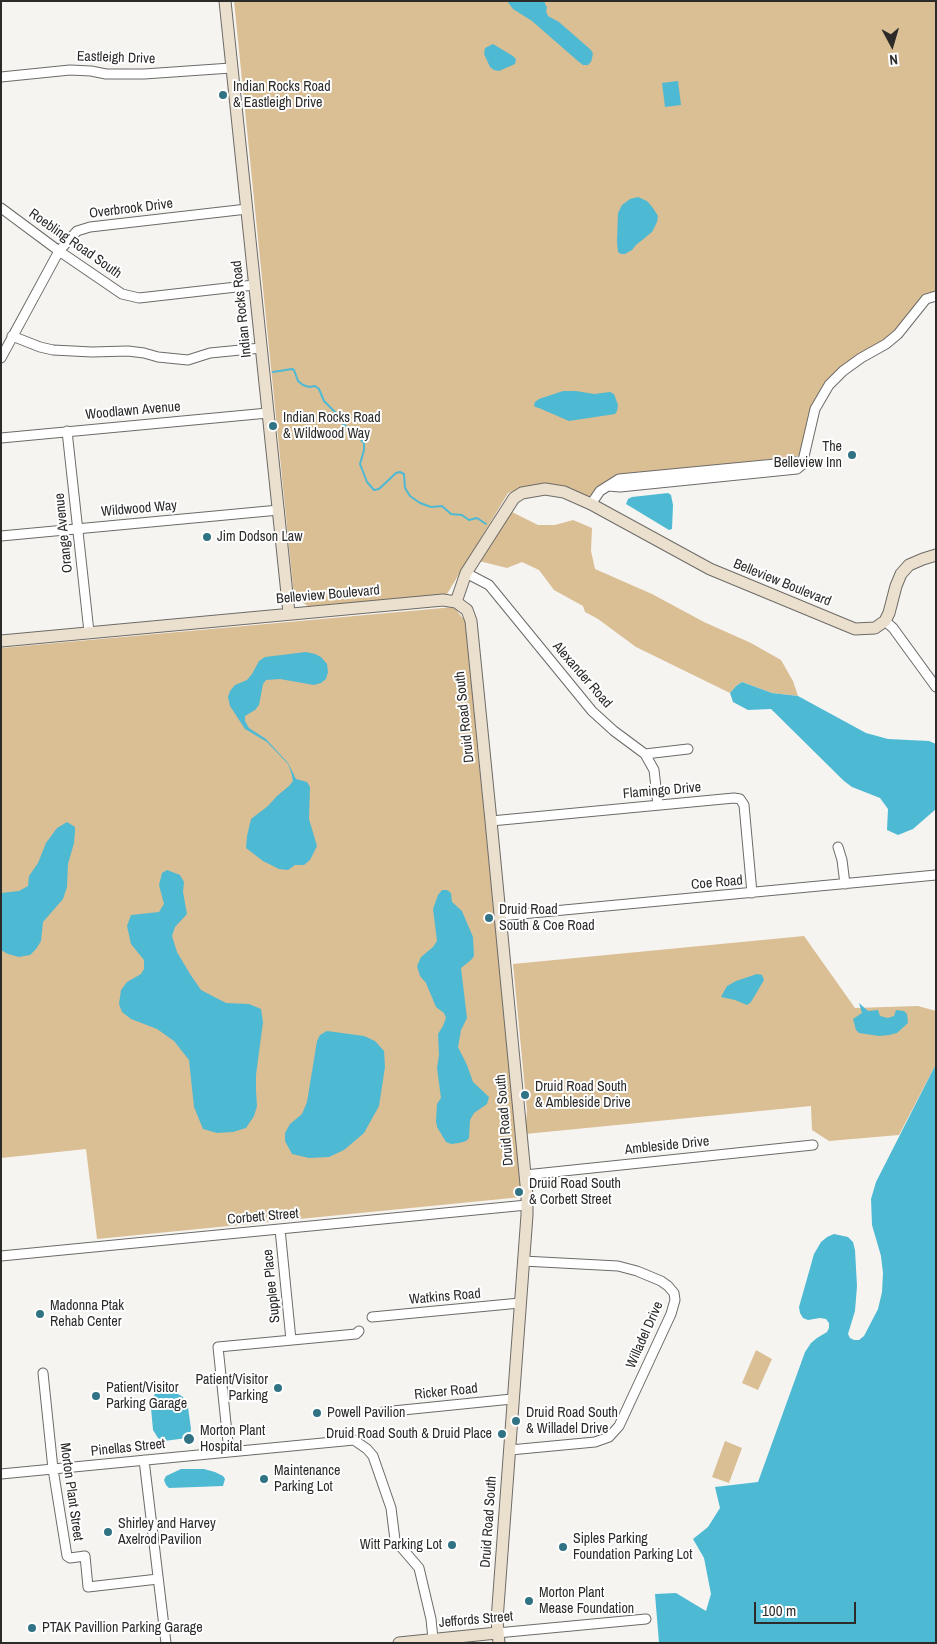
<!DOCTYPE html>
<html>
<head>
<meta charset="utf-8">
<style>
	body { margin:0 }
	#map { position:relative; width:937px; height:1644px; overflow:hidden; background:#f6f4f1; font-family:"Archivo Narrow",sans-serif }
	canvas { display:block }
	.frame { position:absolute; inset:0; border:2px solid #2c2b2a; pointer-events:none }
	.north { position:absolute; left:867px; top:20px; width:50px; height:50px; -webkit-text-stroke:4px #fff; paint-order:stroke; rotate:174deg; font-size:14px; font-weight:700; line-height:20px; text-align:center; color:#2c2b2a }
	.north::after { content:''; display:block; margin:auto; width:18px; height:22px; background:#2c2b2a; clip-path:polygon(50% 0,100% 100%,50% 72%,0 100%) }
	.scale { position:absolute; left:754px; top:1602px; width:102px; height:22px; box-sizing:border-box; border:2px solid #2c2b2a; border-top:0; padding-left:6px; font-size:15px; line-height:18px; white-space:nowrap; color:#2c2b2a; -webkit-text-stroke:4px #fff; paint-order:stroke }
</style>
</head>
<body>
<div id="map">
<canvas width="937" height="1644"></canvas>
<div class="frame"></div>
<div class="north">N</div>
<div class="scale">100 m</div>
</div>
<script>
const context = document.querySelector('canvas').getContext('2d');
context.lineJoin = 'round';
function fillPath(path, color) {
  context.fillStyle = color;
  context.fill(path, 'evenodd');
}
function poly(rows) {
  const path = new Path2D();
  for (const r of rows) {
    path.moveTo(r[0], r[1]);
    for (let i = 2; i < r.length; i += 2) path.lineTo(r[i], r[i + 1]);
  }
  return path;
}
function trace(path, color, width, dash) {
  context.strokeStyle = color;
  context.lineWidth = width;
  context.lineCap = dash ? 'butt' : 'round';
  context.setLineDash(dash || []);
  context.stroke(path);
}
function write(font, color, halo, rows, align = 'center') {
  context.font = font + ' "Archivo Narrow",sans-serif';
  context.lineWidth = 4;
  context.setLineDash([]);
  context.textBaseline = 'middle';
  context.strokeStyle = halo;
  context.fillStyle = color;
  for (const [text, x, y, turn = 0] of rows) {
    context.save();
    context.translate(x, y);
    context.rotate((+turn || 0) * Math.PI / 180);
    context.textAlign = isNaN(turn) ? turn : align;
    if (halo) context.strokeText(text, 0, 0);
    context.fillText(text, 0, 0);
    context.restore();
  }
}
const green = poly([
	[234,1,936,1,936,292,896,333,825,387,803,452,799,456,624,475,605,482,590,499,516,490,508,493,447,594,309,607,294,596],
	[510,511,538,525,555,525,573,520,592,528,591,551,595,569,652,594,704,622,751,643,781,660,793,681,798,696,772,693,742,682,736,686,730,693,636,647,598,619,585,612,583,606,554,590,539,570,522,562,507,568,479,561],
	[454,607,465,621,522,1197,97,1239,86,1149,1,1158,1,648],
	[804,936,855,1008,918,1006,936,1011,936,1064,899,1135,829,1141,812,1130,811,1106,525,1134,527,1111,513,964],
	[756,1350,772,1359,758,1390,742,1383],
	[725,1441,742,1448,729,1483,712,1477]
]);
const water = poly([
	[507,1,544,1,547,8,546,11,548,16,559,22,591,50,593,54,591,62,588,65,583,65,579,62,532,21,513,9],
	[493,44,513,56,516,59,515,64,499,71,494,70,490,67,484,54,485,48],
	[678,81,681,105,665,107,662,83],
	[638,197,647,201,653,208,658,216,657,222,652,232,636,245,632,250,625,254,621,254,618,252,617,242,618,213,622,205,630,199],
	[563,391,576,391,594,394,610,392,614,394,618,405,617,411,615,414,569,421,539,408,535,407,534,405,535,402,539,399],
	[668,493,671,495,673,505,672,529,669,530,626,504,628,499,632,497],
	[306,652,315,654,321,657,327,664,328,672,326,679,321,683,314,685,280,679,266,680,263,684,259,705,255,710,245,716,245,721,249,728,266,739,288,763,296,779,307,782,310,787,309,819,317,846,310,860,304,865,295,865,288,870,279,869,263,861,246,848,247,836,251,819,268,806,277,796,289,786,293,781,291,772,288,764,267,742,245,729,230,706,228,697,230,691,235,685,247,680,252,674,259,661,265,657],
	[742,682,772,693,798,696,866,733,888,739,929,741,936,744,936,809,913,829,898,835,887,830,888,809,880,798,852,787,844,781,771,709,748,710,733,702,730,693,736,686],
	[67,822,75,827,75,831,74,843,68,864,67,887,63,899,43,922,41,941,36,949,30,955,19,957,8,954,1,950,1,893,19,891,28,886,29,876,38,863,46,843,57,828],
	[167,870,180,875,184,882,183,892,187,914,175,927,172,936,177,952,190,974,201,990,226,1003,249,1004,261,1009,263,1022,256,1075,256,1091,257,1106,254,1116,246,1128,233,1132,217,1133,203,1129,194,1107,189,1060,174,1041,157,1029,131,1019,122,1012,119,1004,121,990,127,982,141,974,144,969,144,960,131,944,127,926,131,915,159,912,164,904,159,885,162,873],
	[442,890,447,890,451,893,452,902,462,911,473,937,474,956,471,960,461,968,467,1018,461,1030,458,1047,467,1065,473,1082,489,1097,487,1104,474,1113,470,1120,469,1138,466,1141,459,1143,451,1144,446,1142,437,1127,436,1121,437,1104,441,1098,437,1068,439,1055,438,1034,443,1026,446,1018,444,1013,436,1007,426,983,420,976,417,966,421,957,433,947,437,941,433,909,438,895],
	[757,974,762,975,764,980,751,1002,747,1005,735,1000,721,997,727,986,736,981],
	[859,1003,868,1011,878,1010,880,1016,888,1018,894,1016,896,1010,904,1011,907,1014,908,1023,897,1033,889,1035,879,1036,859,1033,856,1030,853,1019,862,1013],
	[327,1031,364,1036,375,1041,384,1051,385,1067,379,1106,364,1133,344,1150,329,1157,309,1158,292,1154,285,1141,285,1133,290,1124,302,1114,307,1102,317,1041,320,1035],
	[936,1064,936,1643,659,1643,655,1594,676,1593,706,1611,711,1594,704,1558,693,1539,708,1527,720,1508,715,1487,758,1482,805,1352,811,1343,817,1338,827,1332,829,1328,829,1323,826,1319,820,1318,808,1320,803,1318,800,1313,799,1307,814,1254,821,1242,827,1237,834,1234,848,1237,853,1242,855,1250,857,1286,855,1311,848,1334,850,1338,854,1340,859,1340,864,1336,878,1309,882,1292,883,1273,881,1256,872,1225,871,1199,876,1182],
	[166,1390,175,1392,183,1397,188,1407,191,1429,190,1435,187,1438,164,1441,158,1438,153,1430,151,1408,152,1398,156,1393],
	[181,1469,204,1469,215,1472,223,1476,225,1479,223,1486,169,1488,166,1485,164,1480,166,1476]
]);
const stream = poly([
	[273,372,292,369,294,370,298,381,303,385,309,387,315,386,319,389,324,401,339,416,343,424,354,432,364,443,364,450,360,464,367,482,374,490,379,489,396,473,400,472,404,474,405,488,410,496,420,503,431,507,442,506,451,514,462,515,469,520,477,518,486,524]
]);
const street = poly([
	[1,77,70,70,91,71,106,74,144,74,231,68],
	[1,208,59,251,122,294,139,298,254,285],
	[12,336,40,347,53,350,92,352,128,351,144,353,158,357,188,360,210,353,261,348],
	[1,358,59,251,77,231,90,227,247,209],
	[67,431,89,632],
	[1,438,268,413],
	[608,486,620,487,797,469,802,465,815,409,829,385,843,371,861,358,886,344,898,334,926,299,936,296],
	[591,504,600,491,619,479,796,462,802,465],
	[1,536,279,510],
	[466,573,489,585,592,711,614,731,645,754,654,770,658,805],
	[885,621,893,628,936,687],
	[645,754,688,749],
	[491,821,734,798,740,799,744,805,752,893],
	[838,847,842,860,845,884],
	[500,916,936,875],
	[525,1175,813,1145],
	[280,1229,291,1340],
	[1,1256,527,1205],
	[372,1317,520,1303],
	[43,1373,53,1469,67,1556,70,1558,85,1556,88,1587,158,1579],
	[383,1412,512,1399],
	[510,1450,595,1442,609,1437,619,1426,671,1314,675,1300,674,1293,668,1286,661,1281,637,1271,618,1266,523,1261],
	[229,1452,218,1347,356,1334,359,1331],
	[144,1460,166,1643],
	[1,1474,354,1440,367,1449,373,1456,391,1508,395,1540,419,1568,431,1619,433,1639],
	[497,1633,646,1619]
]);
const secondary = poly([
	[225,1,289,613],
	[456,602,466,573,514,498,522,493,545,489,564,492,591,504,710,569,855,629,875,628,885,621,889,613,896,586,901,574,909,565,923,559,936,555],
	[1,641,443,600,456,602,467,610,471,621,491,821,527,1195,527,1215,497,1620,499,1643],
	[399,1643,497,1633]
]);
const markers = [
	[223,95,5,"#307384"],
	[273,426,5,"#307384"],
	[852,455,5,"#307384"],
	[207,537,5,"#307384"],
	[489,918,5,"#307384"],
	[525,1095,5,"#307384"],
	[519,1192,5,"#307384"],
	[40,1314,5,"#307384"],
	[278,1388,5,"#307384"],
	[96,1396,5,"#307384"],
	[317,1413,5,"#307384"],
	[516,1421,5,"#307384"],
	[502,1434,5,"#307384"],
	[189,1439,6,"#307384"],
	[264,1479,5,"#307384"],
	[108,1532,5,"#307384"],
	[452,1545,5,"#307384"],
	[563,1547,5,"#307384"],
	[529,1601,5,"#307384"],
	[32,1628,5,"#307384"]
];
const streetNames = [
	["Eastleigh Drive",116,58,2],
	["Overbrook Drive",131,209,-7],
	["Roebling Road South",75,244,35],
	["Indian Rocks Road",242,309,-96],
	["Woodlawn Avenue",133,411,-5],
	["Wildwood Way",139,509,-5],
	["Orange Avenue",64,533,-96],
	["Belleview Boulevard",782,583,22],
	["Belleview Boulevard",328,595,-5],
	["Alexander Road",582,675,49],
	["Druid Road South",465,717,-96],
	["Flamingo Drive",662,791,-5],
	["Coe Road",717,883,-5],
	["Druid Road South",505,1120,-95],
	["Ambleside Drive",667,1146,-6],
	["Corbett Street",263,1217,-5],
	["Supplee Place",272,1286,-96],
	["Watkins Road",445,1297,-5],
	["Willadel Drive",645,1335,-66],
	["Ricker Road",446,1392,-6],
	["Pinellas Street",128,1448,-6],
	["Morton Plant Street",71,1492,82],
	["Druid Road South",489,1522,-86],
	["Jeffords Street",476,1620,-5]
];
const poiNames = [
	["Indian Rocks Road",233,87],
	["& Eastleigh Drive",233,103],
	["Indian Rocks Road",283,418],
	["& Wildwood Way",283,434],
	["The",842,447,"right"],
	["Belleview Inn",842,463,"right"],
	["Jim Dodson Law",217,537],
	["Druid Road",499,910],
	["South & Coe Road",499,926],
	["Druid Road South",535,1087],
	["& Ambleside Drive",535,1103],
	["Druid Road South",529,1184],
	["& Corbett Street",529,1200],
	["Madonna Ptak",50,1306],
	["Rehab Center",50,1322],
	["Patient/Visitor",268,1380,"right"],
	["Parking",268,1396,"right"],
	["Patient/Visitor",106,1388],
	["Parking Garage",106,1404],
	["Powell Pavilion",327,1413],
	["Druid Road South",526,1413],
	["& Willadel Drive",526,1429],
	["Morton Plant",200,1431],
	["Hospital",200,1447],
	["Druid Road South & Druid Place",492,1434,"right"],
	["Maintenance",274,1471],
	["Parking Lot",274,1487],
	["Shirley and Harvey",118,1524],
	["Axelrod Pavilion",118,1540],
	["Siples Parking",573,1539],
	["Foundation Parking Lot",573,1555],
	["Witt Parking Lot",442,1545,"right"],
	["Morton Plant",539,1593],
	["Mease Foundation",539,1609],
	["PTAK Pavillion Parking Garage",42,1628]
];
fillPath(green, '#dabe94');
fillPath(water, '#4eb9d3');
trace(stream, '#4eb9d3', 2);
trace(street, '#6d6b68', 11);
trace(secondary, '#6d6b68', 13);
trace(street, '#fff', 9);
trace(secondary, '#ebe0cd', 11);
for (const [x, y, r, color] of markers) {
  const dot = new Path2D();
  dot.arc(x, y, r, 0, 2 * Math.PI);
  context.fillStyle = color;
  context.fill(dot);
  trace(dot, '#fff', 2);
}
write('14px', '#2c2b2a', '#fff', streetNames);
write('14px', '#2c2b2a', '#fff', poiNames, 'left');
</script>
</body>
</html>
